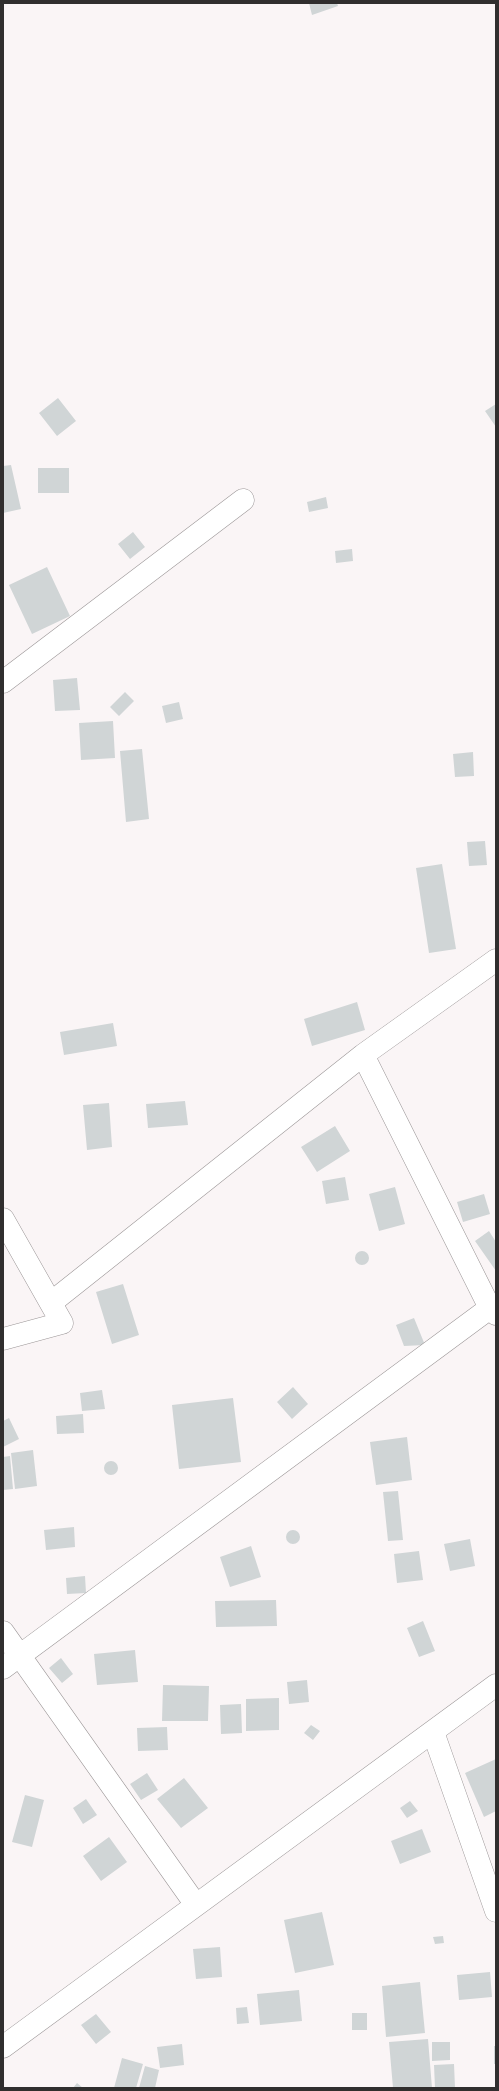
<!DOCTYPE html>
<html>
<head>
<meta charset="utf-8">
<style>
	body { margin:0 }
	#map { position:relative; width:499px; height:2091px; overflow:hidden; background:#faf5f6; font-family:"Noto Sans",sans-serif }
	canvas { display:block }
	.frame { position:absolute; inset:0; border:4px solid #302e2e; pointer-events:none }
</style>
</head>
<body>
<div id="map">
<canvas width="499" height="2091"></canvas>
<div class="frame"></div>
</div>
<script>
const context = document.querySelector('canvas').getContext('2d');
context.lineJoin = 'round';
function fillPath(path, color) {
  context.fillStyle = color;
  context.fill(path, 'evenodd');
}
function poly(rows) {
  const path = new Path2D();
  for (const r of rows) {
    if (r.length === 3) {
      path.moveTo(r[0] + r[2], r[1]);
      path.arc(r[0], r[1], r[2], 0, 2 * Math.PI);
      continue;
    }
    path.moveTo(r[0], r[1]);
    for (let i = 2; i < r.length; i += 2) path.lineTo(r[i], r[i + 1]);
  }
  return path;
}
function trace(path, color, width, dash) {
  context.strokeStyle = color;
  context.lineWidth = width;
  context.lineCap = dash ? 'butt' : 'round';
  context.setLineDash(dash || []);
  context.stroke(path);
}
const building = poly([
	[309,3,337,3,338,6,312,15],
	[58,398,76,421,57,436,39,413],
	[496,404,496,427,485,411],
	[11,465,21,509,3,513,3,466],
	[38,468,69,468,69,493,38,493],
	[326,497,328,508,309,512,307,502],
	[133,532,145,547,130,559,118,544],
	[352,549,353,561,336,563,335,551],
	[47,567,70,616,32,634,9,585],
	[77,678,80,710,55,711,53,680],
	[125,692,134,701,119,716,110,707],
	[179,702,183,719,166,723,162,706],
	[113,721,115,758,81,760,79,723],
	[142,749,149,819,126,822,120,751],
	[473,752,474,776,455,777,453,754],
	[485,841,487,865,469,866,467,842],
	[442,864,456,949,429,953,416,868],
	[357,1002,365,1030,312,1046,304,1019],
	[113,1023,117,1046,64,1055,60,1032],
	[185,1101,188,1125,148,1128,146,1104],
	[109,1103,112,1147,87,1150,83,1105],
	[335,1126,350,1151,317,1172,301,1147],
	[345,1177,349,1200,326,1204,322,1181],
	[395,1187,405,1224,379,1231,369,1194],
	[484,1194,490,1214,463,1222,457,1202],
	[489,1231,496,1242,496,1271,475,1241],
	[362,1258,7],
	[123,1284,139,1335,112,1344,96,1292],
	[414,1318,425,1345,404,1346,396,1325],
	[293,1387,308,1404,292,1419,277,1402],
	[102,1390,105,1409,82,1411,80,1393],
	[233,1398,241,1462,179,1469,172,1405],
	[83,1414,84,1433,57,1434,56,1416],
	[9,1418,19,1439,3,1447,3,1421],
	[407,1437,412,1480,376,1485,370,1442],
	[33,1450,37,1486,15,1489,11,1453],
	[10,1456,13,1489,3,1490,3,1457],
	[111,1468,7],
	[398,1491,403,1540,388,1541,383,1492],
	[74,1527,75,1547,46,1550,44,1530],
	[293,1537,7],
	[470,1539,475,1566,450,1571,444,1544],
	[251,1546,261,1577,230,1587,220,1557],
	[419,1551,423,1580,397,1583,394,1554],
	[85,1576,86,1593,67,1594,66,1578],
	[276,1600,277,1626,216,1627,215,1601],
	[423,1621,435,1651,419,1657,407,1628],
	[135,1650,138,1682,97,1685,94,1654],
	[61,1658,73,1674,62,1683,49,1668],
	[307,1680,309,1702,289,1704,287,1682],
	[163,1685,209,1686,208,1721,162,1721],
	[279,1698,279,1730,246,1731,246,1699],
	[241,1704,242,1733,221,1734,220,1705],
	[311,1725,320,1731,313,1740,304,1733],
	[167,1727,168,1750,138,1751,137,1728],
	[496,1759,496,1811,484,1817,465,1773],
	[147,1773,158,1790,141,1800,130,1784],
	[184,1778,208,1808,181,1828,157,1799],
	[25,1795,44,1800,32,1847,12,1842],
	[86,1799,97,1815,83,1824,73,1808],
	[410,1801,418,1811,407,1818,400,1808],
	[422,1829,431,1852,400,1864,391,1841],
	[109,1837,127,1862,101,1881,83,1856],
	[322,1912,334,1965,295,1973,284,1920],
	[443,1936,444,1943,435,1944,433,1937],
	[220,1947,222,1977,196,1979,193,1949],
	[490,1972,492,1997,459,2000,457,1975],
	[420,1982,425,2033,386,2037,382,1986],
	[299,1990,302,2021,260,2025,257,1994],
	[247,2007,249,2023,237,2024,236,2008],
	[352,2013,367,2013,367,2030,352,2030],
	[96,2014,111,2032,96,2044,81,2025],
	[428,2039,432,2088,393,2088,389,2042],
	[432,2042,450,2042,450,2060,432,2061],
	[182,2044,184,2065,160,2068,157,2047],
	[494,2046,496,2046,496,2064,494,2064],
	[122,2058,143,2064,136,2088,114,2088],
	[454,2064,455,2088,435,2088,434,2065],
	[145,2066,159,2070,155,2088,139,2088],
	[77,2083,83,2088,73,2088]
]);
const minor = poly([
	[3,682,243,500],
	[363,1055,490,1308,496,1314],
	[3,1219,62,1323,3,1339],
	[52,1302,363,1055,496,960],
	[3,1632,196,1905],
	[3,1668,490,1308],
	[433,1732,496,1911],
	[3,2047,496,1685]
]);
fillPath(building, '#d0d5d6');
trace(minor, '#9b9697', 23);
trace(minor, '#fff', 22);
</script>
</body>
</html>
